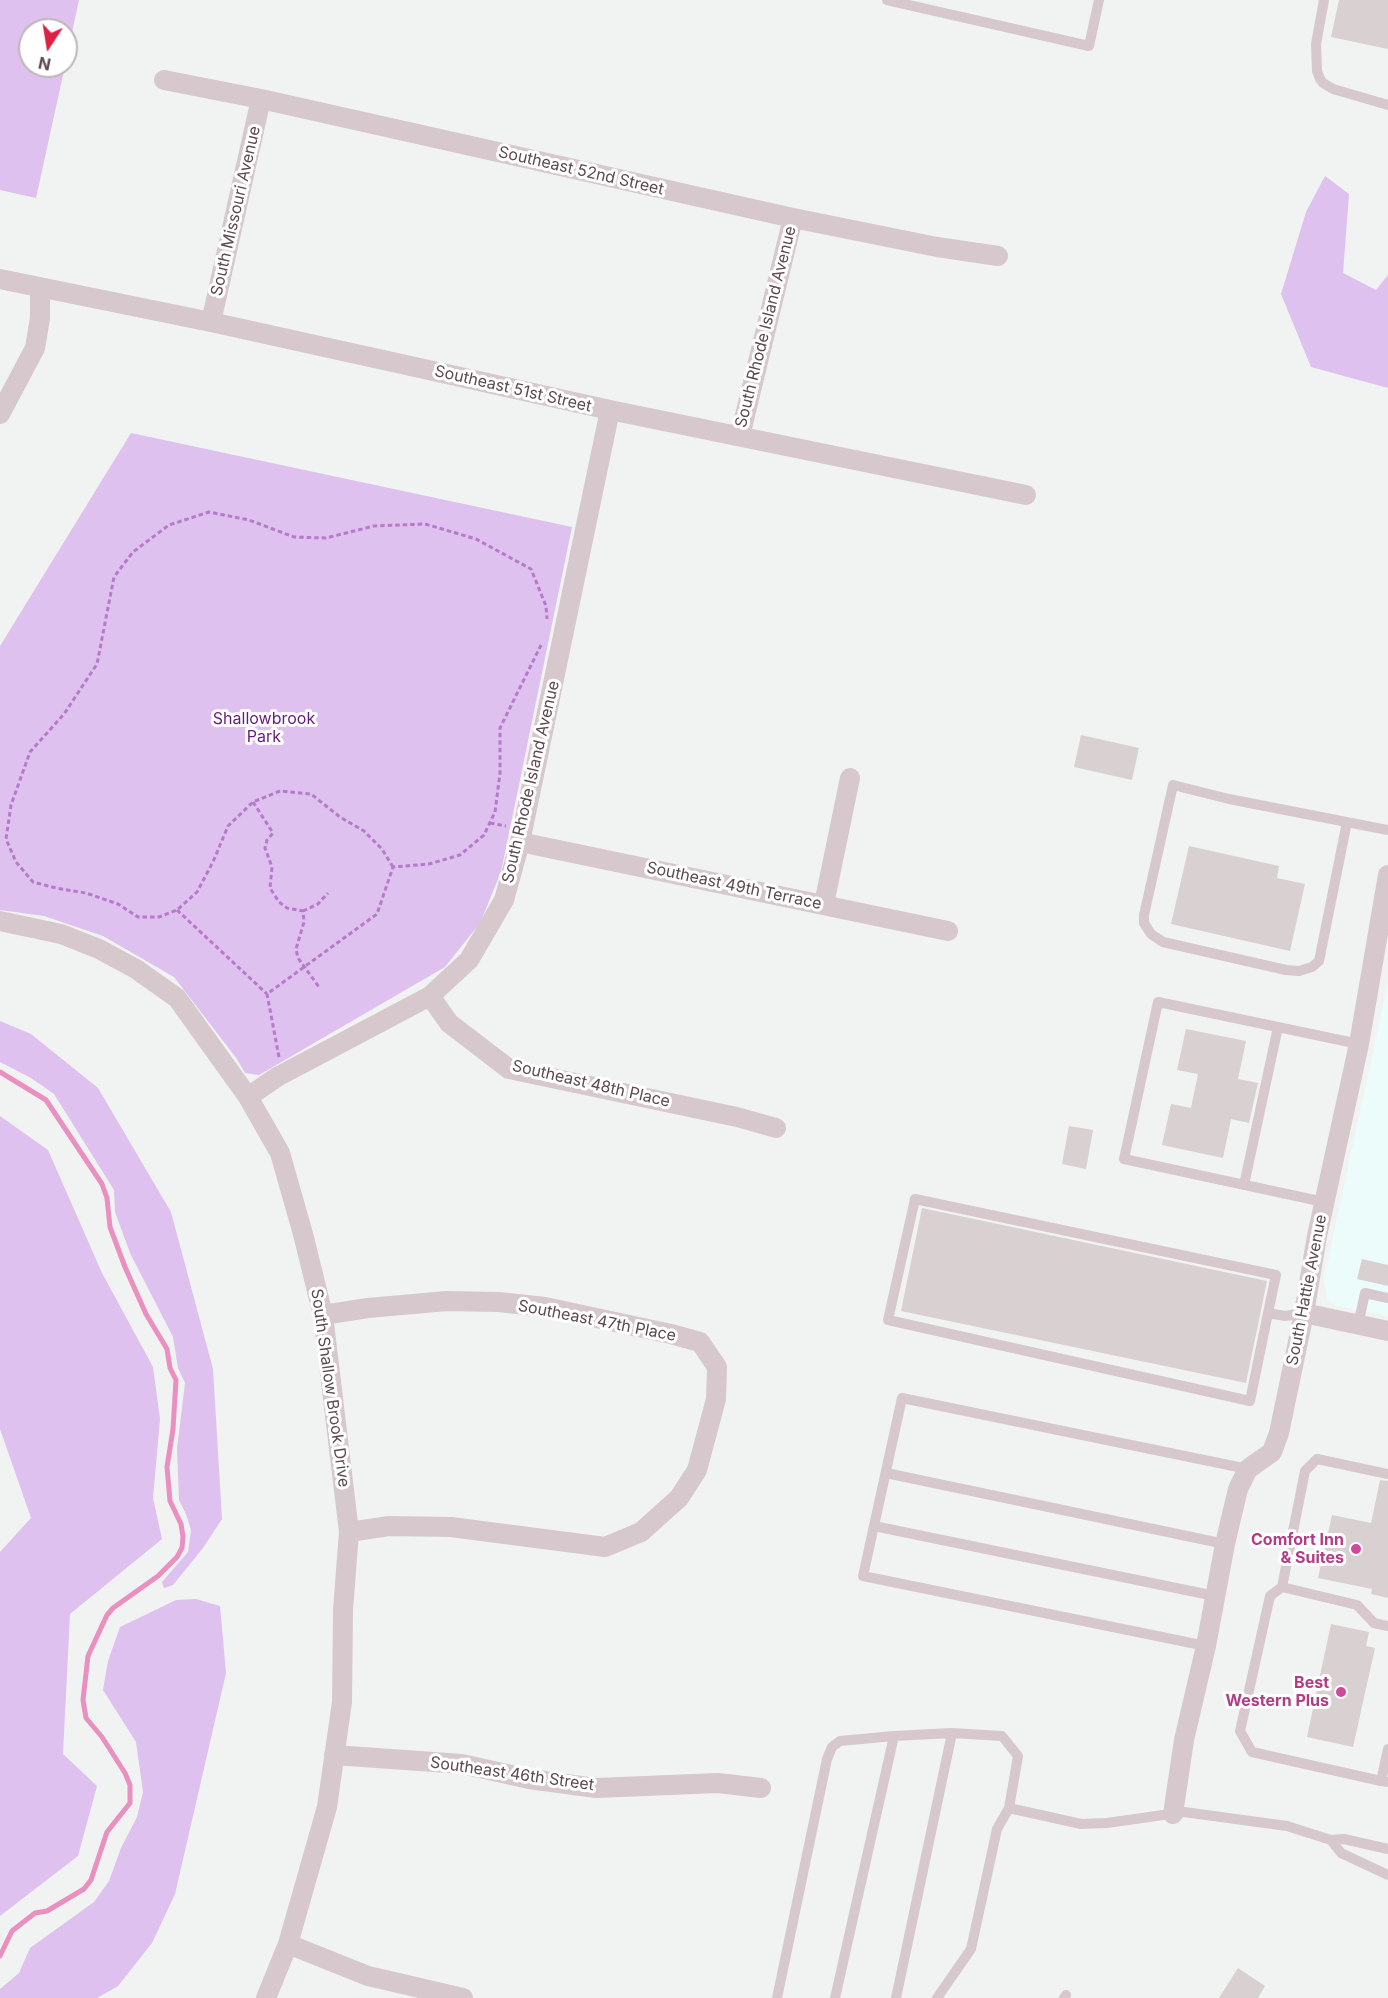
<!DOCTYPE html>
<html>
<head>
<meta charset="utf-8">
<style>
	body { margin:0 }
	#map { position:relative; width:1388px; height:1998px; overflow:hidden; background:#f0f3f1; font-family:Inter,sans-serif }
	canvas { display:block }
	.north { position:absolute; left:18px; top:18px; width:60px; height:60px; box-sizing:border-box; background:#fff; border:2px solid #beb6b8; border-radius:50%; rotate:192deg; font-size:16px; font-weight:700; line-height:24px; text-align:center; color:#5d494e }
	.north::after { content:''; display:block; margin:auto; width:21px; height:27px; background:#dd2044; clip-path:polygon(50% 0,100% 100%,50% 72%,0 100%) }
</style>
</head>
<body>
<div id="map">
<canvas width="1388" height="1998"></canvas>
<div class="north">N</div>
</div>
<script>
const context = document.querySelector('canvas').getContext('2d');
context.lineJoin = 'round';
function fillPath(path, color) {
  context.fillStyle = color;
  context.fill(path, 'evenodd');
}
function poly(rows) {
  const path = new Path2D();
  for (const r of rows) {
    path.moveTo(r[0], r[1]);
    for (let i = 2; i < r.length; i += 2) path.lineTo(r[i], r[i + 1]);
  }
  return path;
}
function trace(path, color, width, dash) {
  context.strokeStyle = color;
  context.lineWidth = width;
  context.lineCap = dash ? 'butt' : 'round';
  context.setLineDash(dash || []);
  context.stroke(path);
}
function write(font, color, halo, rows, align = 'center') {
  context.font = font + ' Inter,sans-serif';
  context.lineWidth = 6;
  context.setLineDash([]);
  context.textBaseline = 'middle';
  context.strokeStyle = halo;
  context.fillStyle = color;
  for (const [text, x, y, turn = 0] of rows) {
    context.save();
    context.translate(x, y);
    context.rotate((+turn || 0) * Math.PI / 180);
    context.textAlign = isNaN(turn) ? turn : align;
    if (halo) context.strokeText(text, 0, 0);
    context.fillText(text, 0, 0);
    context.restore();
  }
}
const commercial = poly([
	[1388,982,1388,1316,1336,1306,1327,1299,1324,1279]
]);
const green = poly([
	[0,0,79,0,66,60,66,30,30,30,30,66,65,66,36,198,0,190],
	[1325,176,1349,194,1343,273,1376,290,1388,275,1388,388,1311,367,1281,294,1306,212],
	[131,433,572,527,501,872,480,923,445,967,259,1075,245,1073,237,1059,174,977,103,936,44,916,0,910,0,646],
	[0,1021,31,1034,98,1088,171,1212,213,1369,222,1519,203,1548,173,1585,164,1588,162,1582,188,1552,191,1530,186,1514,179,1500,177,1449,185,1383,178,1368,173,1337,130,1253,115,1212,114,1190,54,1094,31,1078,0,1062],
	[0,1116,48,1150,102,1273,153,1367,160,1419,153,1498,162,1539,70,1614,63,1754,97,1786,78,1856,0,1916,0,1552,31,1518,0,1429],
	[196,1599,220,1606,226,1673,175,1894,152,1943,118,1986,97,1998,0,1998,0,1989,19,1973,30,1948,94,1902,109,1881,121,1848,137,1817,143,1792,136,1742,103,1690,108,1661,120,1627,176,1600]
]);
const stream = poly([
	[0,1072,46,1100,102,1184,107,1198,110,1227,125,1267,146,1314,167,1349,170,1368,176,1380,173,1429,167,1467,170,1501,181,1524,183,1537,182,1548,177,1557,158,1576,113,1608,107,1615,88,1656,83,1700,86,1718,102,1737,125,1773,130,1785,130,1803,107,1832,91,1880,84,1889,47,1911,35,1913,12,1931,0,1956]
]);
const building = poly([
	[1339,0,1388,0,1388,49,1331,37],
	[1081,735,1139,748,1132,780,1074,767],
	[1189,846,1279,866,1277,878,1305,884,1290,951,1171,924],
	[1186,1029,1246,1041,1238,1079,1258,1083,1249,1123,1231,1119,1223,1158,1162,1145,1171,1104,1191,1108,1198,1074,1177,1070],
	[1069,1126,1093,1130,1086,1169,1062,1164],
	[922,1208,1267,1281,1246,1383,901,1311],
	[1362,1259,1388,1265,1388,1286,1357,1279],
	[1380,1480,1388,1481,1388,1598,1371,1594,1372,1589,1318,1578,1332,1515,1371,1523],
	[1331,1624,1369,1632,1366,1646,1375,1648,1353,1747,1307,1737],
	[1238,1968,1265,1986,1258,1998,1219,1998]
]);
const path = poly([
	[253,802,273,833,267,840,265,848,272,867,270,888,279,902,287,908,303,911,304,922,296,949,298,958,319,987],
	[490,823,506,826],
	[393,867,382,849,364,831,340,817,311,794,280,791,253,802,228,826,213,862,197,892,177,910,159,917,138,917,118,904,86,893,56,888,33,882,16,862,6,839,11,805,30,752,64,714,97,664,114,577,133,552,169,525,209,512,249,520,294,537,326,538,374,526,425,524,476,539,531,569,546,606,547,619],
	[177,910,267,994],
	[303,911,318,904,328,893],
	[279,1057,267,994,377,914,393,867,429,864,460,855,484,835,495,812,500,773,500,728,541,645]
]);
const lane = poly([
	[887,0,1089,46,1099,0],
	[1324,0,1316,44,1317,71,1320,79,1323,83,1333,89,1388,105],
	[1347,822,1319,961,1312,967,1299,971,1286,970,1163,942,1151,934,1144,923,1144,915,1173,785,1229,799,1388,830],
	[1244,1185,1278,1027],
	[1324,1202,1124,1159,1158,1002,1359,1044],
	[1268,1313,1250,1401,888,1320,915,1199,1276,1275,1268,1313,1285,1316,1304,1313],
	[1358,1325,1365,1293,1388,1298],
	[886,1473,1225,1544],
	[1388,1474,1317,1459,1305,1471,1282,1587,1357,1605,1374,1623,1388,1626],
	[874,1526,1215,1596],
	[1282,1587,1270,1596,1240,1731,1252,1752,1381,1781],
	[1206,1646,863,1576,902,1398,1248,1469],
	[1388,1782,1381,1781,1388,1749],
	[1009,1808,1081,1824,1107,1823,1184,1812,1287,1826,1331,1840],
	[1388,1849,1344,1839,1331,1840,1341,1853,1388,1875],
	[777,1998,827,1759,832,1747,840,1741,894,1736,952,1733,1002,1736,1018,1756,1009,1808,997,1829,971,1949,937,1998],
	[835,1998,894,1736],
	[896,1998,952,1733],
	[1064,1998,1066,1995]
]);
const street = poly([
	[164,80,261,99,793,218,937,247,998,256],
	[0,279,211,322,610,410,1026,495],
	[211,322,261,99],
	[0,414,35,348,40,318,40,287],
	[740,436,793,218],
	[520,842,948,931],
	[824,904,850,778],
	[0,921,61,934,99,949,136,969,177,998,248,1097,280,1153,303,1234,323,1315,349,1532,343,1610,342,1702,327,1807,288,1944,266,1998],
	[430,996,449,1023,509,1069,737,1117,776,1128],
	[248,1097,277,1077,430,996,469,960,504,900,520,842,610,410],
	[1304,1313,1388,1331],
	[323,1315,368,1308,447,1301,499,1302,545,1307,671,1334,700,1342,717,1367,716,1399,697,1470,679,1498,641,1532,605,1547,451,1527,389,1526,349,1532],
	[334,1755,462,1764,529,1779,596,1788,718,1783,761,1788],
	[1173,1814,1184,1740,1206,1646,1225,1544,1238,1489,1248,1469,1272,1452,1279,1433,1304,1313,1317,1236,1359,1044,1388,875],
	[288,1944,368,1976,463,1998]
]);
const markers = [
	[1356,1549,6,"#d1479c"],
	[1341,1692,6,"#d1479c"]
];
const streetNames = [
	["Southeast 52nd Street",581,171,13],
	["South Missouri Avenue",236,211,-77],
	["South Rhode Island Avenue",766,327,-76],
	["Southeast 51st Street",513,389,13],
	["South Rhode Island Avenue",531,782,-77],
	["Southeast 49th Terrace",734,886,12],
	["Southeast 48th Place",591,1084,13],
	["South Hattie Avenue",1307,1290,-79],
	["Southeast 47th Place",597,1321,11],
	["South Shallow Brook Drive",330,1388,82],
	["Southeast 46th Street",512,1774,8]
];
const parkNames = [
	["Shallowbrook",264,719],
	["Park",264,737]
];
const hotelNames = [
	["Comfort Inn",1344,1540],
	["& Suites",1344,1558],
	["Best",1329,1683],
	["Western Plus",1329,1701]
];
fillPath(commercial, '#ebfcfb');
fillPath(green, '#dec1ee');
trace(stream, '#e990c0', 5);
fillPath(building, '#d8d0d1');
trace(path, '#b77acb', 3, [4.5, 3]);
trace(lane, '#d6c8cc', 10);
trace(street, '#d6c8cc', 20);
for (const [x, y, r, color] of markers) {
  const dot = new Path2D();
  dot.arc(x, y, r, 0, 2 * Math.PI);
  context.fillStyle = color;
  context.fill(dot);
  trace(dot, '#fff', 2);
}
write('16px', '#5d494e', '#fff', streetNames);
write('16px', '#641b7d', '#fff', parkNames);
write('bold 16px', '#b23c85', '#fff', hotelNames, 'right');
</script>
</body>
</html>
